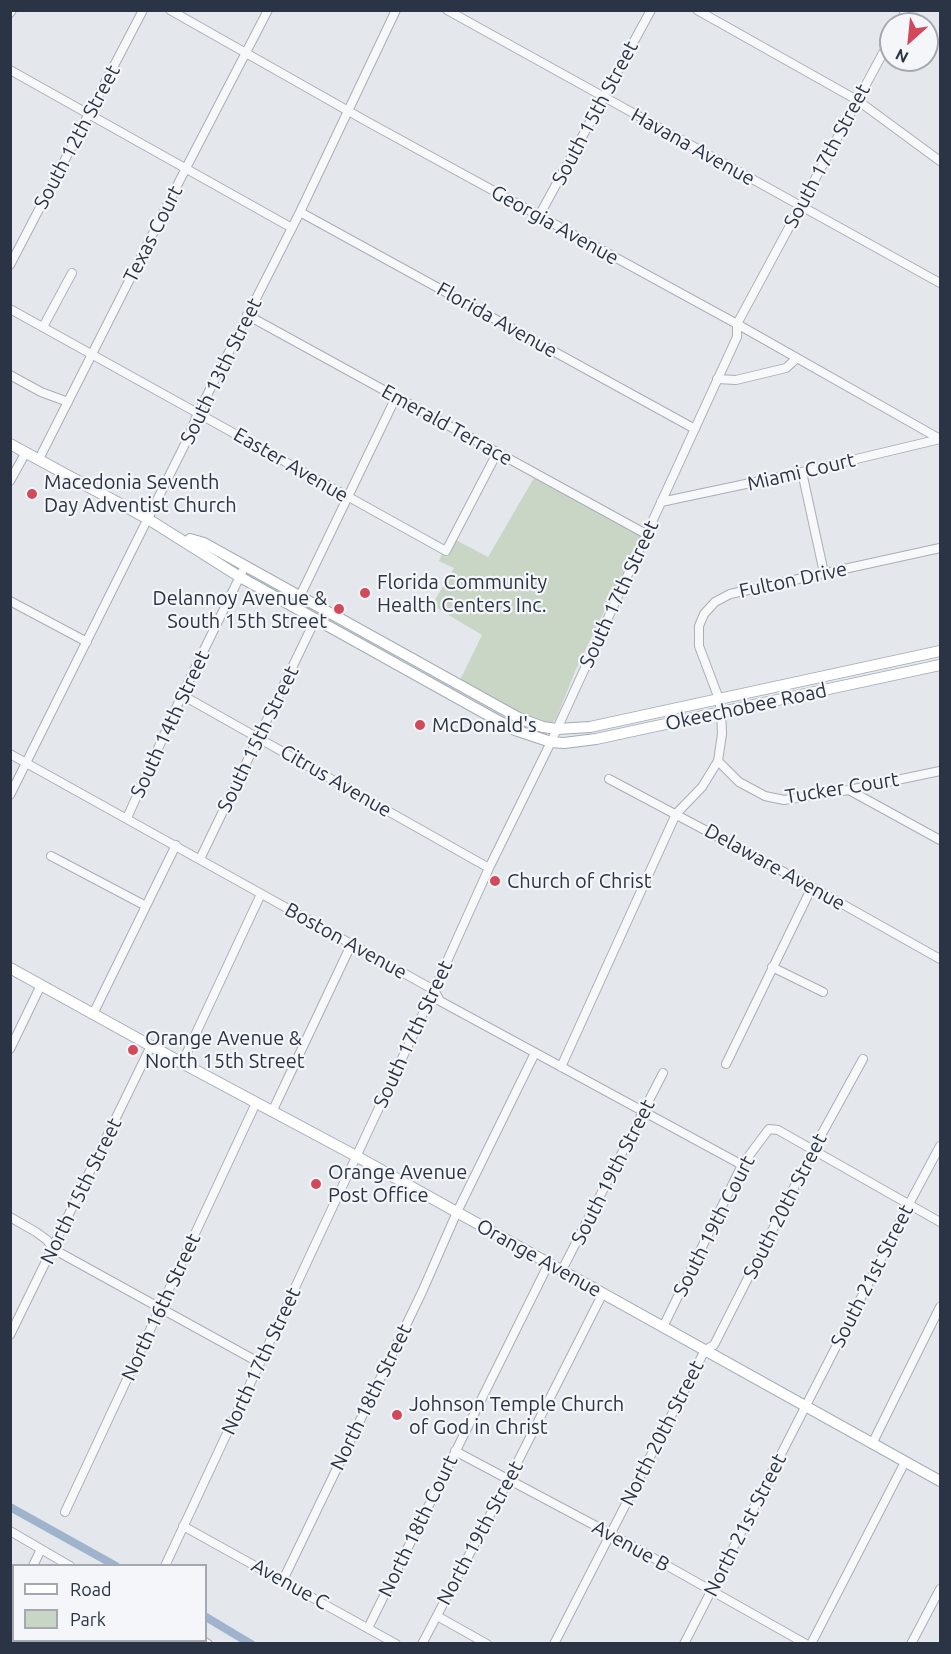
<!DOCTYPE html>
<html>
<head>
<meta charset="utf-8">
<style>
	body { margin:0 }
	#map { position:relative; width:951px; height:1654px; overflow:hidden; background:#e4e7ec; font-family:Ubuntu,sans-serif }
	canvas { display:block }
	.frame { position:absolute; inset:0; border:12px solid #2b3445; pointer-events:none }
	.legend { position:absolute; left:12px; top:1564px; width:195px; height:78px; box-sizing:border-box; background:#f4f6f9; border:2px solid #a4a8b1; margin:0; padding:8px 10px; list-style:none; font-size:18px; color:#2b3445 }
	.legend li { display:flex; align-items:center; gap:12px; height:30px }
	.legend b { width:30px; border:2px solid #a4a8b1 }
	.north { position:absolute; left:879px; top:12px; width:60px; height:60px; box-sizing:border-box; background:#f4f6f9; border:2px solid #a4a8b1; border-radius:50%; rotate:207deg; font-size:16px; font-weight:700; line-height:24px; text-align:center; color:#2b3445 }
	.north::after { content:''; display:block; margin:auto; width:21px; height:27px; background:#d1495b; clip-path:polygon(50% 0,100% 100%,50% 72%,0 100%) }
</style>
</head>
<body>
<div id="map">
<canvas width="951" height="1654"></canvas>
<div class="frame"></div>
<ul class="legend">
<li><b style="height:8px;background:#fff"></b>Road</li>
<li><b style="height:16px;background:#c9d6c5"></b>Park</li>
</ul>
<div class="north">N</div>
</div>
<script>
const context = document.querySelector('canvas').getContext('2d');
context.lineJoin = 'round';
function fillPath(path, color) {
  context.fillStyle = color;
  context.fill(path, 'evenodd');
}
function poly(rows) {
  const path = new Path2D();
  for (const r of rows) {
    path.moveTo(r[0], r[1]);
    for (let i = 2; i < r.length; i += 2) path.lineTo(r[i], r[i + 1]);
  }
  return path;
}
function trace(path, color, width, dash) {
  context.strokeStyle = color;
  context.lineWidth = width;
  context.lineCap = dash ? 'butt' : 'round';
  context.setLineDash(dash || []);
  context.stroke(path);
}
function write(font, color, halo, rows, align = 'center') {
  context.font = font + ' Ubuntu,sans-serif';
  context.lineWidth = 4.5;
  context.setLineDash([]);
  context.textBaseline = 'middle';
  context.strokeStyle = halo;
  context.fillStyle = color;
  for (const [text, x, y, turn = 0] of rows) {
    context.save();
    context.translate(x, y);
    context.rotate((+turn || 0) * Math.PI / 180);
    context.textAlign = isNaN(turn) ? turn : align;
    if (halo) context.strokeText(text, 0, 0);
    context.fillText(text, 0, 0);
    context.restore();
  }
}
const green = poly([
	[534,478,641,536,576,669,556,719,551,724,521,714,460,680,482,635,432,605,454,568,439,561,442,554,447,557,456,540,488,557]
]);
const canal = poly([
	[10,1507,116,1566],
	[206,1617,251,1644]
]);
const minor = poly([
	[170,10,366,121,737,324,940,439],
	[447,10,940,283],
	[697,10,857,100,940,161],
	[10,13,12,10],
	[899,24,906,10],
	[10,70,292,228],
	[300,212,695,429],
	[539,216,651,10],
	[10,265,143,10],
	[10,309,446,551,497,453],
	[247,315,646,534],
	[43,327,72,273],
	[10,375,41,392,68,402],
	[717,379,736,380,786,368,797,358],
	[39,459,186,168,268,10],
	[802,472,824,573],
	[10,481,26,452],
	[661,502,802,472,940,439],
	[300,596,396,397],
	[10,601,87,642],
	[182,695,489,868],
	[10,754,434,990,440,1001,742,1165],
	[718,761,739,782,765,796,784,800,849,790,940,771],
	[609,779,812,887,940,959],
	[849,790,940,840],
	[10,795,188,438,198,413,300,212,396,10],
	[127,818,182,695,245,566],
	[51,856,146,906],
	[200,859,315,620],
	[772,967,823,992],
	[93,1014,176,845],
	[10,1049,41,985],
	[182,1063,261,894],
	[726,1064,812,887],
	[561,1067,676,814,702,787,718,761,722,734,721,711,719,699,699,646,699,626,704,614,715,602,730,594,940,548],
	[272,1112,351,945],
	[10,1217,36,1232,47,1240,53,1249,260,1363],
	[562,1270,663,1073],
	[663,1327,742,1165,769,1129,778,1130,940,1222],
	[10,1335,151,1046],
	[872,1444,940,1307],
	[455,1451,611,1534,806,1644],
	[65,1512,256,1103],
	[183,1526,396,1644],
	[10,1531,70,1566],
	[33,1566,41,1549],
	[165,1566,434,990,489,868,551,742,737,337,737,324,891,38],
	[283,1580,422,1292,457,1212,535,1053],
	[10,1614,14,1607],
	[437,1616,487,1644],
	[368,1628,549,1263],
	[202,1640,208,1644],
	[128,1644,130,1640],
	[422,1644,509,1479,603,1293],
	[554,1644,705,1350,714,1345,813,1150,863,1059],
	[684,1644,909,1204,940,1146],
	[811,1644,905,1462],
	[911,1644,940,1589]
]);
const major = poly([
	[10,444,148,519,240,577,495,719,515,730,551,742,564,743,596,739,940,665],
	[190,539,204,543,519,718,543,727,557,729,590,727,940,651],
	[10,968,182,1063,356,1156,940,1481]
]);
const markers = [
	[32,494,6,"#d1495b"],
	[365,593,6,"#d1495b"],
	[339,609,6,"#d1495b"],
	[420,725,6,"#d1495b"],
	[495,881,6,"#d1495b"],
	[133,1050,6,"#d1495b"],
	[316,1184,6,"#d1495b"],
	[397,1415,6,"#d1495b"]
];
const streetNames = [
	["South 15th Street",595,113,-62],
	["South 12th Street",77,137,-62],
	["Havana Avenue",693,147,29],
	["South 17th Street",827,156,-62],
	["Georgia Avenue",555,225,29],
	["Texas Court",153,234,-63],
	["Florida Avenue",497,320,29],
	["South 13th Street",221,371,-64],
	["Emerald Terrace",447,425,29],
	["Easter Avenue",291,465,30],
	["Miami Court",801,472,-13],
	["Fulton Drive",793,580,-12],
	["South 17th Street",619,594,-65],
	["Okeechobee Road",746,707,-12],
	["South 14th Street",170,724,-65],
	["South 15th Street",258,739,-64],
	["Citrus Avenue",336,781,30],
	["Tucker Court",842,788,-9],
	["Delaware Avenue",775,867,29],
	["Boston Avenue",346,941,29],
	["South 17th Street",413,1034,-65],
	["South 19th Street",613,1172,-63],
	["North 15th Street",81,1191,-64],
	["South 20th Street",785,1206,-63],
	["South 19th Court",714,1226,-63],
	["Orange Avenue",539,1258,29],
	["South 21st Street",872,1276,-63],
	["North 16th Street",161,1307,-65],
	["North 17th Street",261,1361,-65],
	["North 18th Street",371,1397,-64],
	["North 20th Street",662,1433,-63],
	["North 21st Street",745,1525,-63],
	["North 18th Court",418,1526,-64],
	["North 19th Street",480,1533,-62],
	["Avenue B",631,1546,29],
	["Avenue C",290,1584,29]
];
const poiNames = [
	["Macedonia Seventh",44,482],
	["Day Adventist Church",44,505],
	["Florida Community",377,582],
	["Health Centers Inc.",377,605],
	["Delannoy Avenue &",327,598,"right"],
	["South 15th Street",327,621,"right"],
	["McDonald's",432,725],
	["Church of Christ",507,881],
	["Orange Avenue &",145,1038],
	["North 15th Street",145,1061],
	["Orange Avenue",328,1172],
	["Post Office",328,1195],
	["Johnson Temple Church",409,1404],
	["of God in Christ",409,1427]
];
fillPath(green, '#c9d6c5');
trace(canal, '#9fb4cc', 8);
trace(minor, '#a9aeb7', 10);
trace(major, '#a3abb8', 12);
trace(minor, '#f7f8fa', 8);
trace(major, '#fff', 10);
for (const [x, y, r, color] of markers) {
  const dot = new Path2D();
  dot.arc(x, y, r, 0, 2 * Math.PI);
  context.fillStyle = color;
  context.fill(dot);
  trace(dot, '#f4f6f9', 2);
}
write('20px', '#2b3445', '#f4f6f9', streetNames);
write('20px', '#2b3445', '#f4f6f9', poiNames, 'left');
</script>
</body>
</html>
